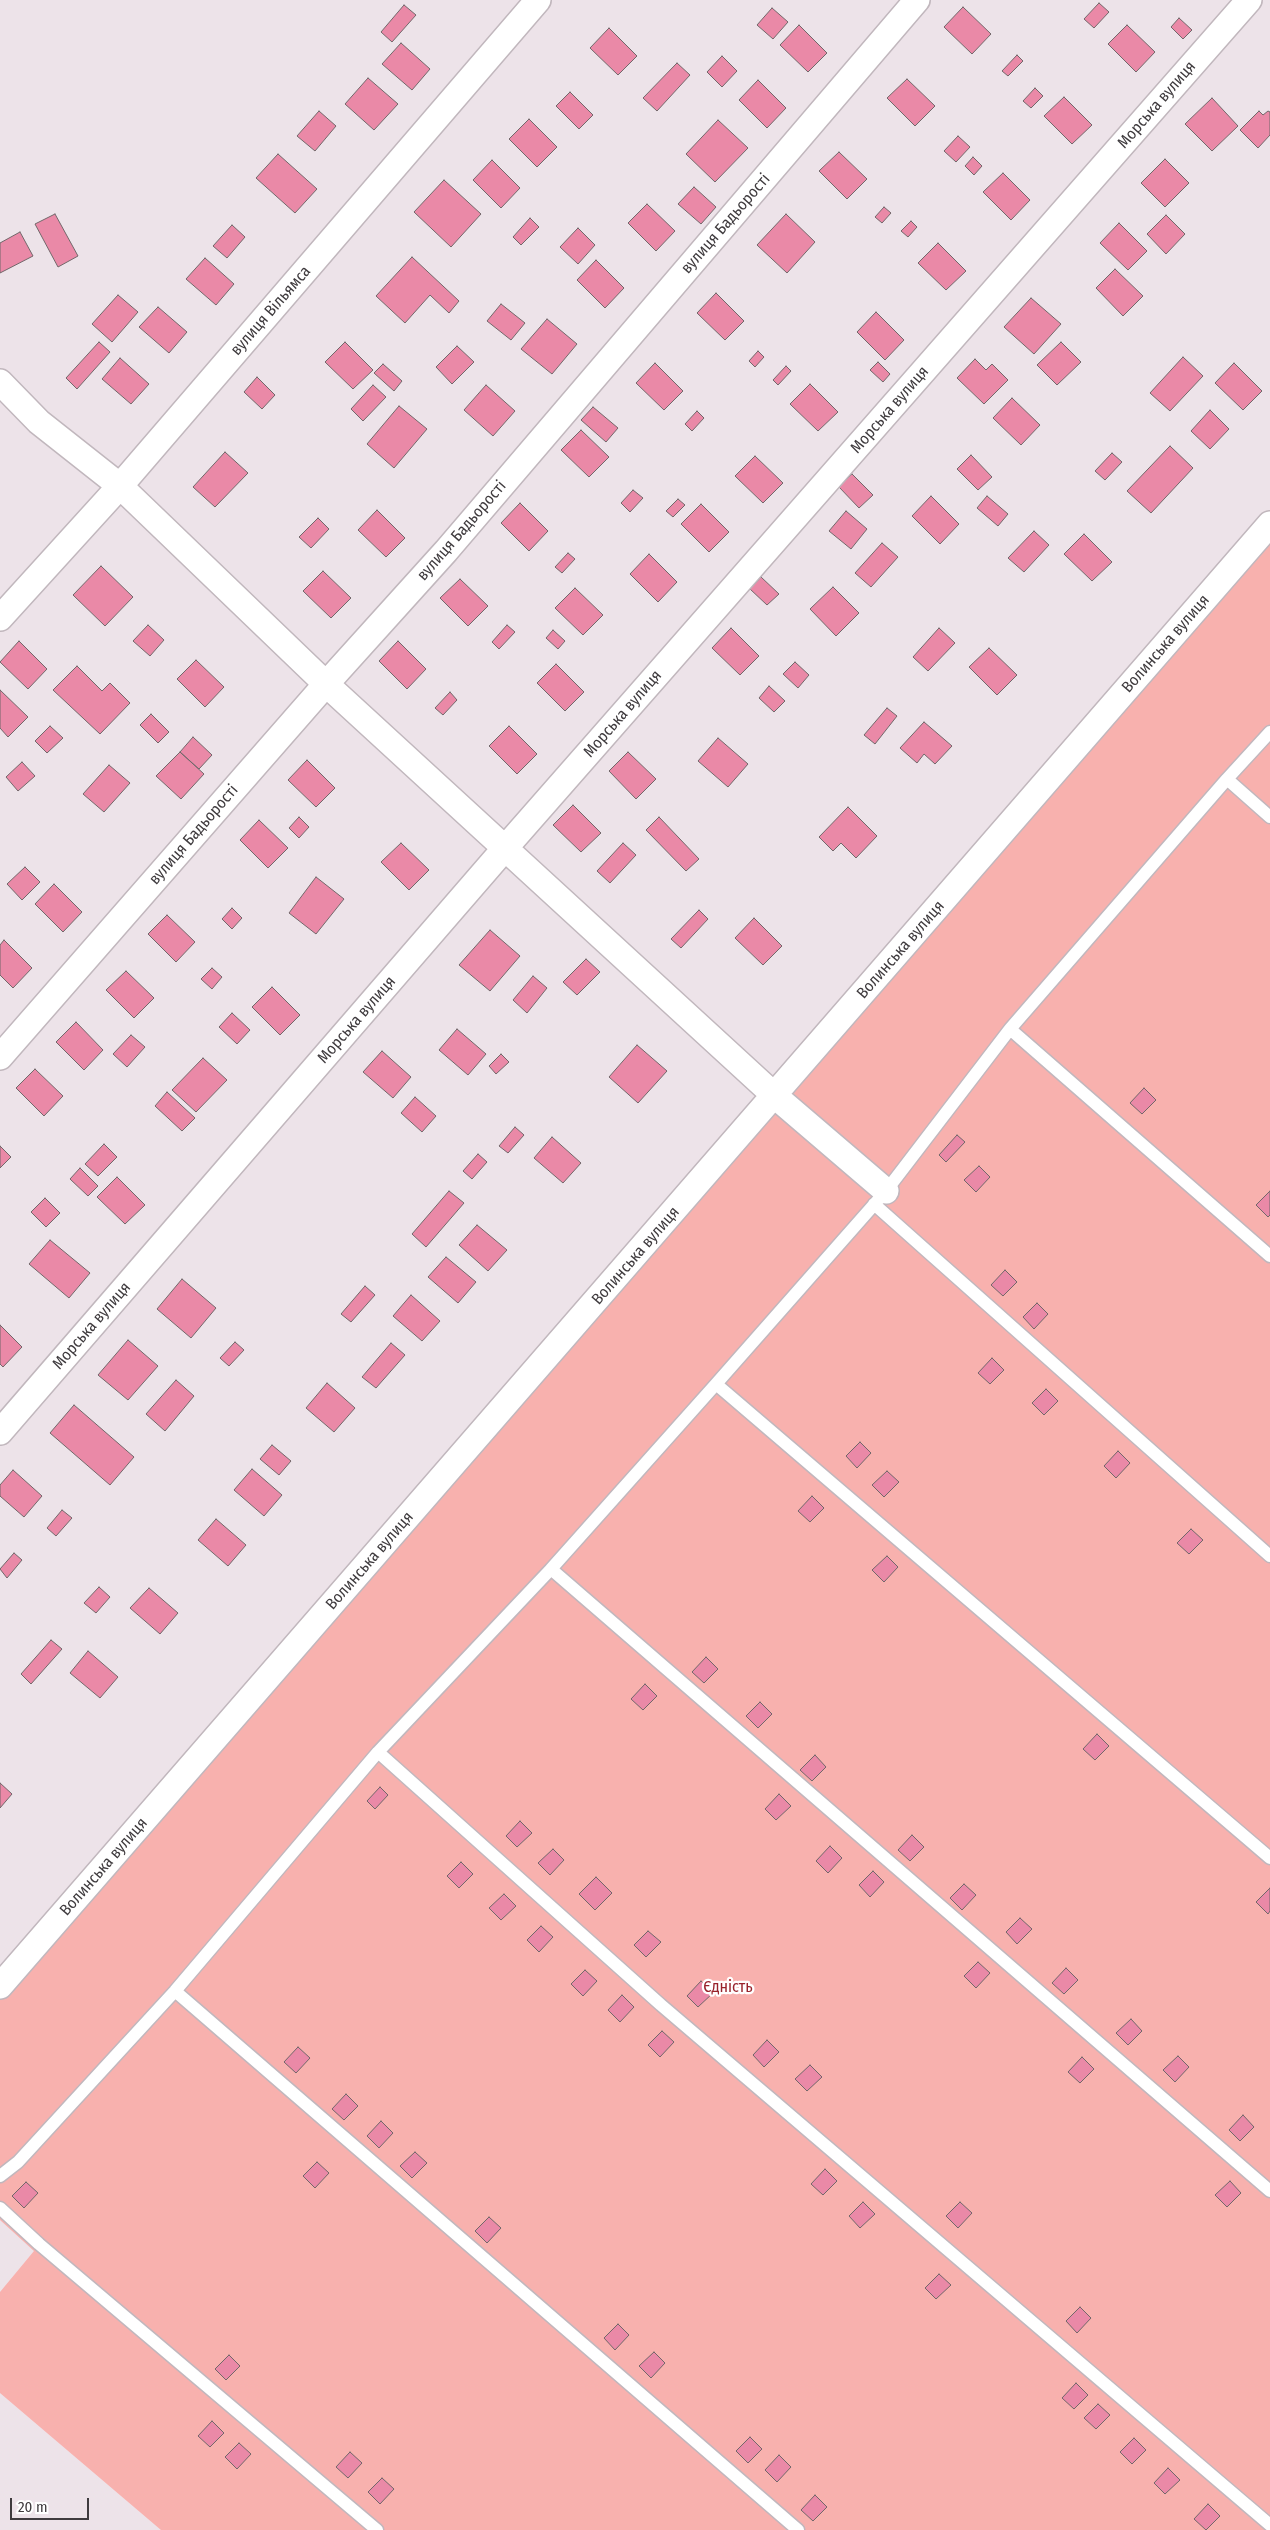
<!DOCTYPE html>
<html>
<head>
<meta charset="utf-8">
<style>
	body { margin:0 }
	#map { position:relative; width:1270px; height:2530px; overflow:hidden; background:#ede3e9; font-family:"Fira Sans Condensed",sans-serif }
	canvas { display:block }
	.scale { position:absolute; left:10px; top:2498px; width:79px; height:22px; box-sizing:border-box; border:2px solid #3f3b3e; border-top:0; padding-left:6px; font-size:15px; line-height:18px; white-space:nowrap; color:#3f3b3e; -webkit-text-stroke:4px #fff; paint-order:stroke }
</style>
</head>
<body>
<div id="map">
<canvas width="1270" height="2530"></canvas>
<div class="scale">20 m</div>
</div>
<script>
const context = document.querySelector('canvas').getContext('2d');
context.lineJoin = 'round';
function fillPath(path, color) {
  context.fillStyle = color;
  context.fill(path, 'evenodd');
}
function poly(rows) {
  const path = new Path2D();
  for (const r of rows) {
    path.moveTo(r[0], r[1]);
    for (let i = 2; i < r.length; i += 2) path.lineTo(r[i], r[i + 1]);
  }
  return path;
}
function trace(path, color, width, dash) {
  context.strokeStyle = color;
  context.lineWidth = width;
  context.lineCap = dash ? 'butt' : 'round';
  context.setLineDash(dash || []);
  context.stroke(path);
}
function write(font, color, halo, rows, align = 'center') {
  context.font = font + ' "Fira Sans Condensed",sans-serif';
  context.lineWidth = 4.5;
  context.setLineDash([]);
  context.textBaseline = 'middle';
  context.strokeStyle = halo;
  context.fillStyle = color;
  for (const [text, x, y, turn = 0] of rows) {
    context.save();
    context.translate(x, y);
    context.rotate((+turn || 0) * Math.PI / 180);
    context.textAlign = isNaN(turn) ? turn : align;
    if (halo) context.strokeText(text, 0, 0);
    context.fillText(text, 0, 0);
    context.restore();
  }
}
const green = poly([
	[1270,537,1270,2530,161,2530,0,2393,0,2292,34,2251,0,2220,0,1998]
]);
const building = poly([
	[1099,3,1109,12,1094,28,1084,19,1099,3],
	[404,5,416,15,392,42,381,32,404,5],
	[963,7,991,34,972,54,944,27,963,7],
	[772,8,788,22,773,39,757,25,772,8],
	[1179,18,1192,30,1183,39,1171,27,1179,18],
	[799,25,827,53,808,72,780,45,799,25],
	[1127,25,1155,52,1136,72,1108,44,1127,25],
	[609,28,637,56,618,75,590,48,609,28],
	[401,43,430,69,412,90,382,64,401,43],
	[1017,55,1023,61,1008,76,1002,71,1017,55],
	[722,56,737,71,722,87,707,72,722,56],
	[677,63,690,75,657,111,643,98,677,63],
	[368,78,398,104,374,130,345,104,368,78],
	[907,79,935,106,915,126,887,98,907,79],
	[758,80,786,108,767,128,739,100,758,80],
	[1035,88,1043,96,1031,108,1023,101,1035,88],
	[570,92,593,115,579,129,556,106,570,92],
	[1064,97,1092,125,1072,144,1044,116,1064,97],
	[1212,98,1238,126,1212,151,1185,124,1212,98],
	[319,111,336,126,315,151,297,136,319,111],
	[1259,111,1263,115,1268,111,1270,112,1270,135,1258,148,1240,130,1259,111],
	[529,119,557,147,537,167,509,139,529,119],
	[718,120,748,148,715,182,686,154,718,120],
	[958,136,970,147,956,162,944,151,958,136],
	[839,152,867,179,847,199,819,171,839,152],
	[278,154,317,189,295,213,256,178,278,154],
	[973,157,982,166,974,175,965,166,973,157],
	[1165,159,1189,183,1165,207,1141,183,1165,159],
	[492,160,520,188,501,208,473,180,492,160],
	[1003,173,1030,200,1011,220,983,192,1003,173],
	[444,180,481,214,451,247,414,212,444,180],
	[694,187,716,207,701,224,678,204,694,187],
	[647,204,675,231,656,251,628,223,647,204],
	[884,207,891,213,882,223,875,217,884,207],
	[55,214,78,256,58,267,35,224,55,214],
	[786,214,815,242,787,273,757,245,786,214],
	[1166,215,1185,234,1166,254,1147,234,1166,215],
	[530,218,539,227,521,245,513,237,530,218],
	[911,221,917,227,908,237,901,231,911,221],
	[1119,223,1147,251,1128,270,1100,243,1119,223],
	[232,225,245,237,227,258,213,246,232,225],
	[578,228,595,245,578,264,560,247,578,228],
	[20,232,33,256,0,273,0,243,20,232],
	[938,243,966,271,946,290,918,263,938,243],
	[412,257,459,301,449,313,430,295,405,323,376,296,412,257],
	[205,258,234,284,216,305,186,279,205,258],
	[596,260,624,288,605,308,577,280,596,260],
	[1115,269,1143,296,1123,316,1096,288,1115,269],
	[716,293,744,321,725,340,697,313,716,293],
	[118,295,138,312,112,342,92,324,118,295],
	[1031,298,1061,324,1034,354,1004,327,1031,298],
	[501,304,525,323,511,340,487,321,501,304],
	[158,307,187,332,169,353,139,327,158,307],
	[876,312,904,340,885,360,857,332,876,312],
	[547,319,577,344,552,374,521,349,547,319],
	[99,342,110,352,77,389,66,378,99,342],
	[345,342,373,370,353,389,325,362,345,342],
	[1061,342,1081,362,1057,385,1037,365,1061,342],
	[457,346,474,362,452,384,436,367,457,346],
	[758,351,764,357,755,367,749,361,758,351],
	[1183,357,1203,376,1170,411,1150,393,1183,357],
	[120,358,149,384,131,404,102,379,120,358],
	[975,359,986,370,992,364,1008,380,984,404,957,378,975,359],
	[878,362,890,374,883,382,870,370,878,362],
	[655,363,683,391,664,410,636,383,655,363],
	[1234,363,1262,391,1243,410,1215,383,1234,363],
	[383,364,402,381,394,391,374,373,383,364],
	[786,366,791,371,778,385,773,380,786,366],
	[257,377,275,395,262,409,244,392,257,377],
	[810,384,838,412,818,431,790,404,810,384],
	[373,385,386,397,363,421,351,409,373,385],
	[486,385,515,411,493,436,464,410,486,385],
	[1012,398,1040,425,1021,445,993,418,1012,398],
	[399,406,427,429,394,468,367,444,399,406],
	[593,407,618,428,606,442,581,420,593,407],
	[1210,410,1229,429,1210,449,1191,431,1210,410],
	[697,411,704,418,692,431,685,424,697,411],
	[581,430,609,457,589,477,561,450,581,430],
	[1170,446,1193,468,1151,513,1127,491,1170,446],
	[225,452,248,473,215,507,193,487,225,452],
	[1112,453,1122,462,1105,480,1095,471,1112,453],
	[971,455,992,477,978,490,957,469,971,455],
	[755,456,783,483,763,503,735,476,755,456],
	[852,474,873,495,859,508,839,487,852,474],
	[633,490,643,498,630,512,621,503,633,490],
	[931,496,959,524,940,544,912,516,931,496],
	[987,496,1008,514,998,526,977,508,987,496],
	[678,499,685,505,673,517,666,511,678,499],
	[520,503,548,531,529,551,501,523,520,503],
	[701,504,729,532,709,552,681,524,701,504],
	[377,510,405,538,386,557,358,530,377,510],
	[846,511,867,529,851,549,829,531,846,511],
	[318,518,329,529,311,548,299,537,318,518],
	[1034,531,1049,545,1024,572,1008,558,1034,531],
	[1084,534,1112,562,1092,581,1064,554,1084,534],
	[882,543,898,557,871,587,855,573,882,543],
	[568,553,575,559,562,573,555,567,568,553],
	[649,554,677,582,658,602,630,574,649,554],
	[101,566,133,597,105,626,73,595,101,566],
	[323,571,351,598,331,618,303,591,323,571],
	[761,577,779,594,767,605,750,589,761,577],
	[460,579,488,606,468,626,440,598,460,579],
	[833,587,859,613,836,636,810,609,833,587],
	[575,588,603,615,583,635,555,608,575,588],
	[148,625,164,640,150,656,133,641,148,625],
	[507,625,515,632,499,649,492,642,507,625],
	[731,628,759,656,740,675,712,648,731,628],
	[939,628,955,643,928,671,913,657,939,628],
	[553,630,565,641,558,649,546,638,553,630],
	[19,641,47,669,28,689,0,662,19,641],
	[398,641,426,669,407,689,379,661,398,641],
	[989,648,1017,675,997,695,969,667,989,648],
	[196,660,224,687,205,707,177,679,196,660],
	[795,662,809,675,798,688,783,674,795,662],
	[556,664,584,692,565,711,537,683,556,664],
	[77,666,102,691,110,683,130,703,100,734,53,690,77,666],
	[769,686,785,701,774,712,759,698,769,686],
	[0,690,28,717,8,737,0,728,0,690],
	[450,692,457,700,443,715,435,708,450,692],
	[887,708,897,716,875,744,864,735,887,708],
	[151,714,169,732,158,743,140,725,151,714],
	[924,722,952,746,935,764,924,754,917,763,900,748,924,722],
	[50,726,63,738,47,753,35,741,50,726],
	[509,726,537,754,517,774,489,746,509,726],
	[193,737,212,755,199,769,180,752,193,737],
	[718,738,748,764,728,787,698,761,718,738],
	[180,752,204,774,181,799,156,776,180,752],
	[628,752,656,779,636,799,609,771,628,752],
	[307,760,335,788,316,807,288,780,307,760],
	[22,762,35,776,18,791,6,777,22,762],
	[109,765,130,783,104,812,83,794,109,765],
	[573,805,601,833,581,852,553,825,573,805],
	[848,807,877,836,856,858,841,843,833,851,819,837,848,807],
	[299,817,309,827,299,838,289,828,299,817],
	[659,817,699,859,686,871,646,830,659,817],
	[259,820,288,848,268,868,240,840,259,820],
	[401,843,429,870,409,890,381,862,401,843],
	[623,843,636,855,610,883,597,871,623,843],
	[25,867,40,882,22,900,7,884,25,867],
	[316,877,344,899,316,934,289,913,316,877],
	[54,884,82,912,63,932,35,904,54,884],
	[232,908,242,918,232,929,222,919,232,908],
	[699,910,708,919,681,948,671,939,699,910],
	[167,915,195,942,176,962,148,934,167,915],
	[754,918,782,946,763,965,735,938,754,918],
	[490,930,520,956,490,991,459,965,490,930],
	[4,940,32,968,13,988,0,975,0,945,4,940],
	[586,959,600,972,577,995,563,982,586,959],
	[212,968,222,977,212,989,201,979,212,968],
	[126,971,154,998,134,1018,106,990,126,971],
	[533,976,547,988,527,1013,513,1000,533,976],
	[272,987,300,1015,280,1035,252,1007,272,987],
	[232,1013,250,1030,237,1044,219,1027,232,1013],
	[76,1022,103,1050,84,1070,56,1042,76,1022],
	[457,1029,486,1054,468,1075,439,1050,457,1029],
	[131,1035,145,1047,127,1067,113,1054,131,1035],
	[637,1045,667,1071,638,1103,609,1077,637,1045],
	[382,1051,411,1077,393,1098,363,1072,382,1051],
	[501,1054,509,1062,496,1074,489,1066,501,1054],
	[203,1058,227,1080,196,1112,172,1090,203,1058],
	[35,1069,63,1096,44,1116,16,1088,35,1069],
	[1144,1088,1156,1100,1142,1114,1130,1103,1144,1088],
	[167,1092,195,1118,182,1131,155,1106,167,1092],
	[415,1097,436,1116,422,1132,401,1113,415,1097],
	[515,1127,524,1135,508,1153,499,1146,515,1127],
	[957,1135,965,1142,946,1162,939,1155,957,1135],
	[552,1137,581,1163,563,1183,534,1158,552,1137],
	[104,1144,117,1157,98,1176,85,1164,104,1144],
	[0,1146,11,1157,0,1168,0,1146],
	[478,1154,487,1162,472,1179,463,1171,478,1154],
	[979,1166,990,1177,976,1192,964,1180,979,1166],
	[80,1168,98,1186,88,1196,70,1179,80,1168],
	[117,1177,145,1205,125,1224,97,1197,117,1177],
	[449,1191,464,1203,426,1247,412,1234,449,1191],
	[1270,1191,1270,1215,1268,1217,1256,1205,1270,1191],
	[45,1198,60,1213,46,1227,31,1212,45,1198],
	[477,1225,507,1250,488,1271,459,1245,477,1225],
	[50,1240,90,1273,69,1298,29,1264,50,1240],
	[446,1257,476,1282,458,1303,428,1277,446,1257],
	[1005,1270,1017,1282,1003,1296,991,1285,1005,1270],
	[182,1279,216,1308,191,1338,157,1309,182,1279],
	[365,1286,375,1295,351,1322,341,1314,365,1286],
	[411,1295,440,1321,422,1341,393,1316,411,1295],
	[1037,1303,1048,1314,1034,1329,1023,1317,1037,1303],
	[0,1325,22,1347,3,1367,0,1364,0,1325],
	[128,1340,158,1366,128,1400,98,1375,128,1340],
	[235,1342,244,1350,229,1366,220,1358,235,1342],
	[391,1343,405,1355,376,1388,362,1377,391,1343],
	[992,1358,1004,1370,990,1384,978,1373,992,1358],
	[176,1380,194,1396,165,1431,146,1414,176,1380],
	[327,1383,355,1408,334,1432,306,1408,327,1383],
	[1046,1389,1058,1401,1044,1415,1032,1403,1046,1389],
	[74,1405,134,1457,110,1485,50,1433,74,1405],
	[860,1442,871,1453,857,1468,846,1456,860,1442],
	[272,1445,291,1461,279,1475,260,1459,272,1445],
	[1118,1451,1130,1463,1116,1478,1104,1466,1118,1451],
	[252,1469,282,1495,264,1516,234,1490,252,1469],
	[13,1470,42,1496,24,1517,0,1496,0,1485,13,1470],
	[887,1471,899,1482,884,1497,872,1485,887,1471],
	[812,1496,824,1508,810,1522,798,1511,812,1496],
	[62,1510,72,1518,56,1536,47,1528,62,1510],
	[216,1519,246,1545,228,1566,198,1540,216,1519],
	[1191,1529,1203,1540,1189,1554,1177,1543,1191,1529],
	[14,1553,22,1560,7,1578,0,1569,14,1553],
	[887,1556,898,1567,884,1582,872,1570,887,1556],
	[99,1587,110,1597,96,1613,84,1603,99,1587],
	[149,1588,178,1613,160,1634,130,1608,149,1588],
	[51,1640,62,1649,31,1684,21,1674,51,1640],
	[88,1651,118,1677,100,1698,70,1673,88,1651],
	[706,1657,718,1669,704,1683,692,1672,706,1657],
	[645,1684,657,1696,643,1710,631,1699,645,1684],
	[760,1702,772,1714,758,1728,746,1716,760,1702],
	[1097,1734,1109,1746,1095,1760,1083,1749,1097,1734],
	[815,1755,826,1767,812,1781,800,1770,815,1755],
	[0,1783,12,1794,0,1808,0,1783],
	[380,1787,388,1795,375,1809,367,1801,380,1787],
	[779,1794,791,1806,776,1820,765,1809,779,1794],
	[520,1821,532,1833,517,1847,506,1836,520,1821],
	[912,1835,924,1847,910,1861,898,1850,912,1835],
	[830,1846,842,1858,828,1873,816,1861,830,1846],
	[553,1849,564,1860,550,1875,538,1863,553,1849],
	[461,1862,473,1874,459,1888,447,1876,461,1862],
	[873,1871,884,1882,870,1897,859,1885,873,1871],
	[596,1877,612,1893,595,1910,579,1894,596,1877],
	[964,1884,976,1895,962,1910,950,1898,964,1884],
	[1270,1888,1270,1911,1268,1914,1256,1902,1270,1888],
	[504,1894,516,1906,501,1920,489,1908,504,1894],
	[1020,1918,1032,1929,1017,1944,1006,1932,1020,1918],
	[541,1926,553,1937,539,1952,527,1940,541,1926],
	[648,1931,661,1942,646,1957,634,1945,648,1931],
	[978,1962,990,1973,976,1988,964,1976,978,1962],
	[1066,1968,1078,1980,1064,1994,1052,1983,1066,1968],
	[585,1970,597,1981,583,1996,571,1984,585,1970],
	[701,1981,713,1993,698,2007,687,1996,701,1981],
	[622,1995,634,2007,620,2022,608,2010,622,1995],
	[1131,2019,1142,2031,1128,2045,1116,2033,1131,2019],
	[662,2031,674,2042,660,2057,648,2045,662,2031],
	[767,2040,779,2052,764,2067,753,2055,767,2040],
	[298,2047,310,2058,296,2073,284,2062,298,2047],
	[1178,2056,1189,2067,1175,2082,1163,2070,1178,2056],
	[1082,2057,1094,2069,1080,2083,1068,2072,1082,2057],
	[810,2065,822,2077,807,2091,795,2079,810,2065],
	[346,2094,358,2106,344,2120,332,2109,346,2094],
	[1243,2115,1254,2127,1240,2141,1229,2130,1243,2115],
	[381,2121,393,2133,379,2148,367,2136,381,2121],
	[415,2152,427,2163,412,2178,400,2166,415,2152],
	[317,2162,329,2173,315,2188,303,2176,317,2162],
	[825,2169,837,2181,823,2195,811,2184,825,2169],
	[1230,2181,1241,2193,1227,2207,1215,2195,1230,2181],
	[26,2182,38,2193,24,2208,12,2196,26,2182],
	[863,2202,875,2214,860,2228,849,2216,863,2202],
	[960,2202,972,2213,958,2228,946,2216,960,2202],
	[489,2217,501,2228,487,2243,475,2231,489,2217],
	[939,2274,951,2285,936,2299,925,2288,939,2274],
	[1080,2307,1091,2318,1077,2333,1066,2321,1080,2307],
	[618,2324,629,2335,615,2350,604,2338,618,2324],
	[654,2352,665,2363,651,2378,639,2366,654,2352],
	[229,2355,240,2366,226,2380,215,2369,229,2355],
	[1076,2383,1088,2395,1074,2409,1062,2398,1076,2383],
	[1098,2404,1110,2415,1096,2429,1084,2418,1098,2404],
	[212,2421,224,2433,210,2447,198,2436,212,2421],
	[750,2437,762,2449,748,2463,736,2451,750,2437],
	[1134,2438,1146,2450,1132,2464,1120,2452,1134,2438],
	[239,2443,251,2454,237,2469,225,2457,239,2443],
	[350,2452,362,2463,348,2478,336,2467,350,2452],
	[779,2455,791,2467,777,2482,765,2470,779,2455],
	[1168,2468,1180,2480,1165,2494,1154,2483,1168,2468],
	[382,2478,394,2489,380,2504,368,2492,382,2478],
	[815,2495,827,2507,813,2521,801,2510,815,2495],
	[1208,2504,1220,2516,1206,2530,1194,2519,1208,2504]
]);
const lane = poly([
	[1227,779,1270,817],
	[1010,1029,1270,1256],
	[874,1204,1270,1556],
	[716,1384,1270,1858],
	[551,1569,1270,2191],
	[378,1752,661,2005,1270,2525],
	[175,1991,798,2530],
	[0,2176,18,2162,175,1991,378,1752,551,1569,716,1384,886,1191,1010,1029,1227,779,1270,732],
	[0,2208,39,2244,377,2530]
]);
const street = poly([
	[0,382,39,422,120,486,326,684,775,1096,886,1191],
	[0,618,120,486,538,0],
	[0,1057,326,684,446,551,917,0],
	[0,1432,506,847,1249,0],
	[0,1986,1270,524]
]);
const streetNames = [
	["Морська вулиця",1157,105,-49],
	["вулиця Бадьорості",726,224,-49],
	["вулиця Вільямса",271,311,-49],
	["Морська вулиця",890,410,-49],
	["вулиця Бадьорості",462,531,-49],
	["Волинська вулиця",1166,644,-49],
	["Морська вулиця",623,714,-49],
	["вулиця Бадьорості",194,835,-49],
	["Волинська вулиця",901,950,-49],
	["Морська вулиця",357,1020,-49],
	["Волинська вулиця",636,1256,-49],
	["Морська вулиця",92,1326,-49],
	["Волинська вулиця",370,1561,-49],
	["Волинська вулиця",104,1867,-49]
];
const parkNames = [
	["Єдність",728,1988]
];
fillPath(green, '#f8b1ae');
fillPath(building, '#ea89a7');
trace(building, '#72676a', 1);
trace(lane, '#c1b7bd', 15);
trace(street, '#c1b7bd', 28);
trace(lane, '#fff', 12);
trace(street, '#fff', 25);
write('16px', '#3f3b3e', '#fff', streetNames);
write('16px', '#98232c', '#fff', parkNames);
</script>
</body>
</html>
